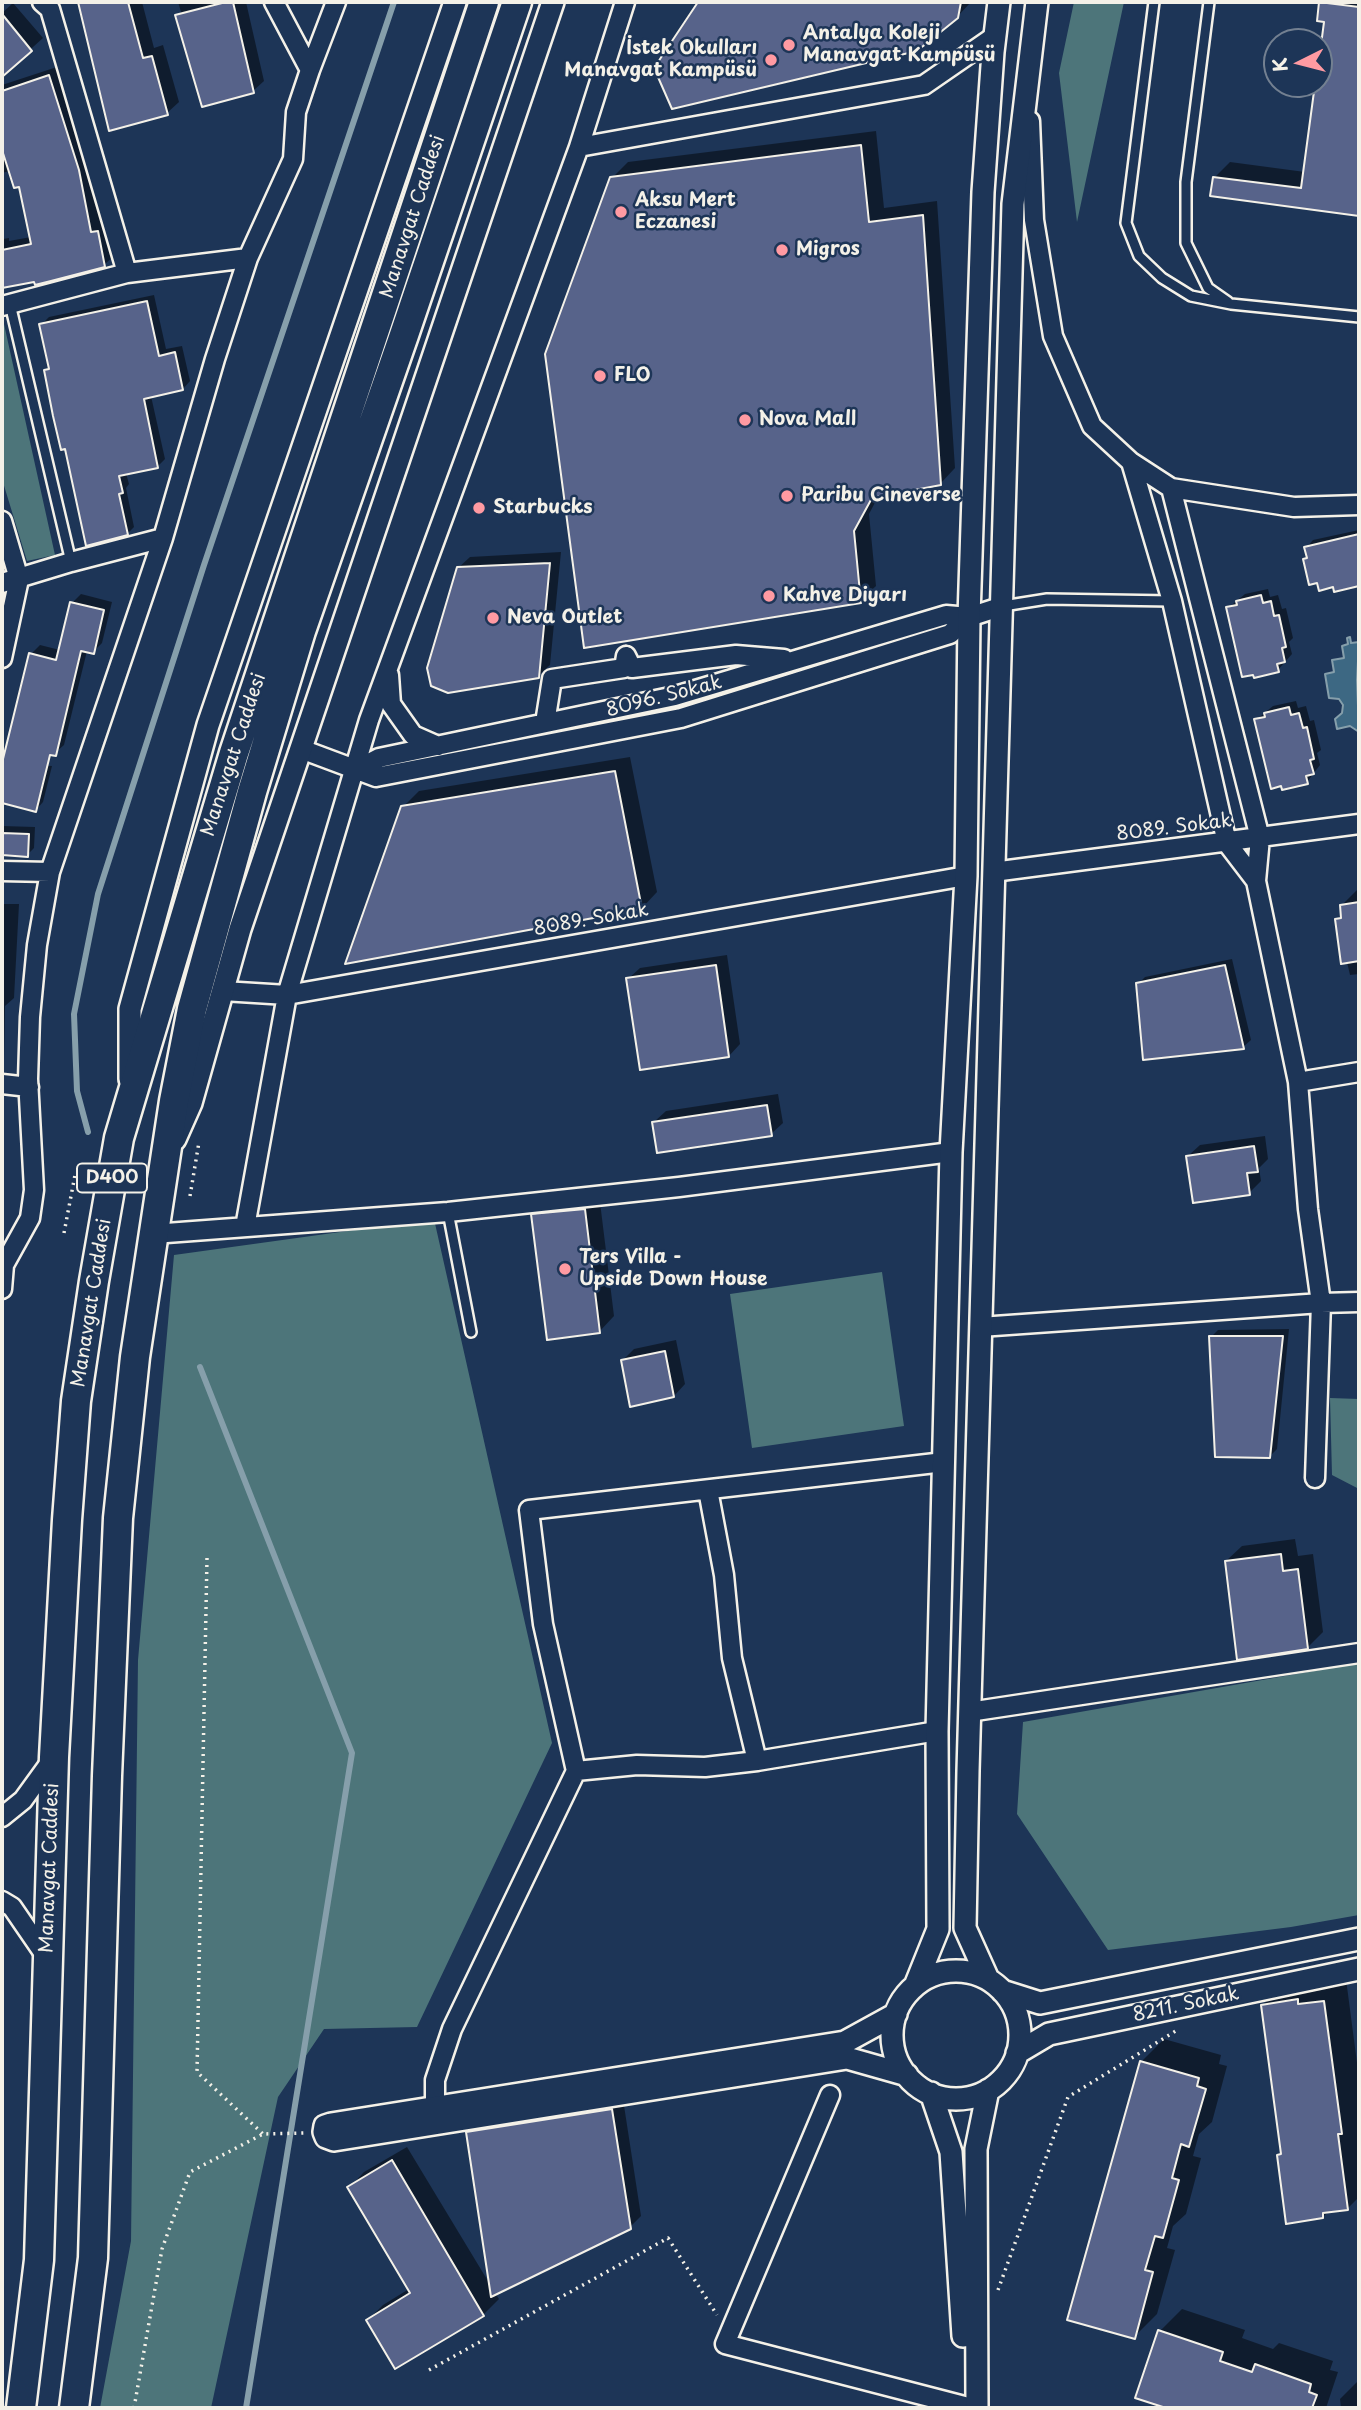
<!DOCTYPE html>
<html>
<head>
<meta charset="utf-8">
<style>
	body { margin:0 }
	#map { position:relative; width:1361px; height:2410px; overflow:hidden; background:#1d3557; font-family:"Playpen Sans",sans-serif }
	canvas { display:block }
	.frame { position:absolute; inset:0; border:4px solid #f4f1e8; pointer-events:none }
	.north { position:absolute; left:1263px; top:28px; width:70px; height:70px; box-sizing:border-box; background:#1d3557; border:2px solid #738091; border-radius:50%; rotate:264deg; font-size:19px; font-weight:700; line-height:28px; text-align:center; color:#f4f1e8 }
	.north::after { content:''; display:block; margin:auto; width:24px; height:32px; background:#ff9aa2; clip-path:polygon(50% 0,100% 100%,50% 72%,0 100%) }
</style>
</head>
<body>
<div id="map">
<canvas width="1361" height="2410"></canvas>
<div class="frame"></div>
<div class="north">K</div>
</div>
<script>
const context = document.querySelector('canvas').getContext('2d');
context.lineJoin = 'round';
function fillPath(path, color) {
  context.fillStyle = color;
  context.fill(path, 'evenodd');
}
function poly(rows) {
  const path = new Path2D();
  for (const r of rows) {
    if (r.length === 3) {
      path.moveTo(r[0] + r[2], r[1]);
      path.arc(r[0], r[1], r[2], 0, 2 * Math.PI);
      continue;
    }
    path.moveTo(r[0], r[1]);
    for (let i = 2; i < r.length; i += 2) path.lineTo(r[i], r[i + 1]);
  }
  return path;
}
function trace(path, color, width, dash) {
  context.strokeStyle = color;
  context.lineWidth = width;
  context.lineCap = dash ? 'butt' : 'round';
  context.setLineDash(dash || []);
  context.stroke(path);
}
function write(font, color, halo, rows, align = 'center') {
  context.font = font + ' "Playpen Sans",sans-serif';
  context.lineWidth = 5;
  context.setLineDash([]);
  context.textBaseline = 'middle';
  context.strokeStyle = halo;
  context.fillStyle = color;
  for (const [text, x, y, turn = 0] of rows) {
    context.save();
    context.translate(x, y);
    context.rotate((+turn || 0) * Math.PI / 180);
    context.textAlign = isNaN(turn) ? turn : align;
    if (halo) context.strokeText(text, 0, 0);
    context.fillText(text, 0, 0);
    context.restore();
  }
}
const green = poly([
	[1074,2,1124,2,1077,222,1059,73],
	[2,315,55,555,27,561,2,479],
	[434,1219,552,1743,417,2027,324,2029,278,2097,211,2408,100,2408,131,2241,138,1660,174,1255],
	[882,1272,904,1426,752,1448,730,1294],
	[1330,1398,1359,1399,1359,1489,1332,1475],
	[1359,1663,1359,1915,1291,1927,1108,1950,1017,1814,1023,1722]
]);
const water = poly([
	[1350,637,1351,643,1359,642,1357,680,1359,732,1350,726,1337,729,1335,719,1342,713,1343,705,1339,699,1329,698,1325,674,1334,672,1332,660,1344,658,1342,646,1348,644,1347,638,1350,637]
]);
const shadow = poly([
	[80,2,142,2,154,48,163,45,179,102,167,113],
	[178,2,246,2,264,81,253,91,177,16,181,12],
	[700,2,971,2,957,17,656,68],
	[1320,2,1359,2,1359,220,1354,213,1215,177,1230,162,1305,172,1326,20],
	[13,3,43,38,2,75,2,13],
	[60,66,89,158,101,223,108,221,115,255,104,265,2,286,2,231,3,239,9,238,9,241,31,237,20,184,10,171,2,173,2,85],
	[876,131,884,208,937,201,955,468,940,484,879,495,869,514,876,586,860,601,612,178,628,162],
	[154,295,166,349,182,346,190,381,183,389,151,396,165,459,158,466,126,473,129,484,126,488,134,527,127,534,67,447,46,370,50,366,41,325,49,317],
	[1359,530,1359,584,1335,590,1335,585,1318,581,1305,560,1308,556,1306,548,1313,540],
	[561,552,550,665,538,676,458,568,470,557],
	[1268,589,1270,597,1278,595,1282,609,1286,608,1293,638,1289,642,1292,654,1278,670,1228,608,1245,594],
	[81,594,112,602,102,643,93,652,87,651,64,745,48,759,31,654,40,645,60,650,72,603],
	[1296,701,1298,708,1306,706,1310,721,1314,720,1321,750,1317,753,1320,765,1307,782,1256,720,1273,706],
	[630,757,657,892,642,908,403,807,419,791],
	[3,763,52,766,43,802,36,810,2,801],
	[2,826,35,827,34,848,27,855,2,854],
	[1359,888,1359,974,1350,975,1337,919,1343,914,1342,905],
	[2,904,19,904,14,998,5,1006,4,1059,2,1061],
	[727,955,740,1044,729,1056,628,979,640,968],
	[1232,959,1251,1040,1243,1047,1138,984,1145,977],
	[778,1094,783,1123,771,1134,654,1122,666,1111],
	[1265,1136,1268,1159,1259,1168,1261,1181,1249,1193,1188,1156,1200,1145],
	[599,1194,614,1316,599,1332,533,1215,548,1200],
	[1289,1329,1277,1449,1270,1456,1211,1337,1218,1330],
	[676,1340,685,1384,674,1396,622,1361,634,1349],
	[1295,1539,1298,1556,1313,1554,1323,1632,1307,1648,1226,1561,1242,1546],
	[1346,1979,1359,2078,1359,2197,1348,2208,1329,2211,1323,2217,1279,2156,1282,2152,1263,2005,1285,1982],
	[1164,2039,1221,2055,1219,2064,1227,2066,1212,2122,1199,2134,1193,2156,1201,2158,1186,2214,1173,2226,1167,2248,1175,2250,1157,2314,1134,2337,1141,2062],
	[623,2099,641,2216,629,2228,495,2293,499,2299,483,2315,396,2367,368,2320,383,2305,409,2289,349,2188,364,2172,407,2147,491,2286,467,2133,479,2121],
	[1182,2309,1245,2330,1242,2338,1273,2349,1279,2343,1333,2361,1330,2370,1338,2372,1326,2408,1171,2408,1137,2397,1160,2331],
	[1359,2380,1359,2408,1341,2408,1340,2399]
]);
const stream = poly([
	[88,1132,77,1091,74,1014,98,894,204,565,394,2],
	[200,1367,352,1753,246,2408]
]);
const building = poly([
	[78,2,128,2,143,58,152,56,168,115,109,131,78,2],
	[226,2,233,2,254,93,202,107,175,15,226,2],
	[698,2,961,2,958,18,917,51,672,109,654,68,698,2],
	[1319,2,1359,7,1359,216,1210,196,1213,177,1301,188,1315,84,1319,84,1319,60,1324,22,1317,21,1319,2],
	[2,14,32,51,2,77,2,14],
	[49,75,79,170,91,232,98,231,105,267,51,281,35,285,34,282,2,288,2,250,31,244,19,187,14,188,2,150,2,91,49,75],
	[861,145,869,222,923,215,941,485,872,498,854,531,861,603,584,648,545,354,610,177,861,145],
	[147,301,159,356,175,352,183,390,144,399,158,468,119,476,123,493,119,494,128,535,86,546,65,449,61,450,53,416,44,370,49,369,39,324,147,301],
	[1359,534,1359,586,1334,592,1333,587,1319,591,1317,583,1309,585,1303,559,1307,558,1304,547,1359,534],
	[550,563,539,678,448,693,431,686,427,668,457,567,550,563],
	[1261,595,1263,603,1271,601,1274,616,1279,615,1286,647,1282,648,1285,662,1277,664,1279,672,1254,678,1253,675,1242,677,1226,607,1237,605,1236,601,1261,595],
	[70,602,104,610,94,654,81,651,56,756,50,755,36,812,2,803,2,763,29,653,56,660,70,602],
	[1289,707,1291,715,1299,713,1303,728,1307,727,1314,759,1310,760,1314,774,1306,776,1308,784,1282,790,1281,786,1271,789,1254,719,1265,717,1264,713,1289,707],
	[615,771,642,909,345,964,401,806,615,771],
	[2,833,29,834,28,857,2,855,2,833],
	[1359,902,1359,961,1341,964,1335,919,1341,918,1340,905,1359,902],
	[716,965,729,1057,640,1070,626,978,716,965],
	[1225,965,1244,1049,1143,1060,1136,983,1225,965],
	[767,1105,772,1136,657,1153,652,1122,767,1105],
	[1254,1146,1258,1172,1247,1173,1250,1195,1193,1203,1186,1156,1254,1146],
	[585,1209,600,1333,547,1340,531,1214,585,1209],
	[1209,1336,1283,1336,1270,1458,1215,1457,1209,1336],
	[665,1351,674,1397,630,1407,621,1360,665,1351],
	[1281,1554,1283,1571,1298,1569,1308,1649,1237,1660,1225,1561,1281,1554],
	[1298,1999,1298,2004,1324,2001,1342,2134,1338,2134,1348,2210,1323,2213,1323,2218,1286,2224,1277,2155,1281,2154,1261,2005,1298,1999],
	[1140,2061,1199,2078,1197,2086,1206,2089,1189,2147,1181,2144,1172,2178,1179,2180,1163,2238,1155,2236,1145,2270,1153,2272,1135,2339,1067,2320,1140,2061],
	[612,2109,631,2229,491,2297,466,2132,612,2109],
	[392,2160,484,2316,395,2369,366,2320,410,2293,347,2187,392,2160],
	[1158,2330,1223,2352,1220,2361,1252,2372,1255,2364,1311,2384,1309,2392,1317,2395,1312,2408,1166,2408,1135,2398,1158,2330]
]);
const path = poly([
	[190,1196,199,1142],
	[64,1233,75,1175],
	[207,1558,197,2072,263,2134],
	[998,2290,1068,2097,1179,2029],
	[429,2370,668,2238,717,2315],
	[134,2408,162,2249,190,2172,263,2134,304,2133]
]);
const service = poly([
	[1154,2,1126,223,1139,256,1162,278,1191,296,1231,304,1359,317],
	[1209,2,1186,182,1186,243,1208,288,1228,302],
	[10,304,71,562],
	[1003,606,1047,599,1172,601],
	[448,1212,471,1332]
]);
const minor = poly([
	[42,2,50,9,127,273],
	[625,2,579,147,924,85,995,36],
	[310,70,336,2],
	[1030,121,1034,220,1053,336,1092,426,1131,462,1171,488,1294,507,1359,505],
	[2,306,127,273,248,258],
	[1131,462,1172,601,1227,843,1256,881],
	[1171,488,1260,838,1256,881,1298,1082,1308,1209,1321,1303,1315,1478],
	[2,521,19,579,2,658],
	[2,583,71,562,163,538],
	[626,656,632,668,736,655,784,659],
	[389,675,391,704,413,735,438,746],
	[545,723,552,679,624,668,626,656],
	[301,749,376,777,681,718,950,634,969,617],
	[358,769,379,758,675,696,946,615,969,617,1003,606],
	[2,871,50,872],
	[993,872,1359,824],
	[223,991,287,995,966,876],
	[1298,1082,1359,1072],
	[2,1084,29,1087],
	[245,1227,287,995,369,720,579,147],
	[153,1234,448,1212,679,1187,951,1152],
	[2,1265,4,1265,30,1218,34,1190,28,1079,30,1017,37,945,50,872,163,538,215,359,248,258,293,159,296,112,310,70,274,2],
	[2,1289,4,1265],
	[980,1327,1321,1303,1359,1302],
	[708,1490,724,1575,732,1658,757,1761],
	[969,1712,1359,1653],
	[576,1771,637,1765,705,1767,757,1761,937,1731],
	[2,1817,23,1800,52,1760],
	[2,1901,12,1907,47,1958],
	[830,2095,725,2344,968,2407],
	[435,2107,435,2080,452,2029,576,1771,543,1624,529,1510,944,1462]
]);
const tertiary = poly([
	[130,1079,130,1009,208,725,455,2],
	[175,1139,191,1103,240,929,553,2],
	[956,2035,64],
	[988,1979,965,1928,968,1771,1013,204,1037,2],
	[915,1986,938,1929,937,1731,951,1152,966,876,969,617,983,192,993,52,999,2],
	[1002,1991,1040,2003,1359,1939],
	[896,2014,845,2042,331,2124,325,2126,324,2132,326,2137,334,2140,847,2058,907,2075],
	[1017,2053,1049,2034,1359,1969],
	[931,2093,951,2152,963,2336],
	[977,2408,976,2149,988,2090]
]);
const trunk = poly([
	[21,2408,39,2260,54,1757,67,1520,76,1401,94,1281,119,1138,234,753,484,2],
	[74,2408,93,2258,107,1776,118,1518,135,1357,174,1101,192,1009,252,792,301,631,404,335,517,2]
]);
const markers = [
	[789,45,7,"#ff9aa2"],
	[771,60,7,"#ff9aa2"],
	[621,212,7,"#ff9aa2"],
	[782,250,7,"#ff9aa2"],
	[600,376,7,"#ff9aa2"],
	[745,420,7,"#ff9aa2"],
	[787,496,7,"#ff9aa2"],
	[479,508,7,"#ff9aa2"],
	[769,596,7,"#ff9aa2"],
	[493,618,7,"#ff9aa2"],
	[565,1269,7,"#ff9aa2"]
];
const shields = [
	[112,1178,70]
];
const shieldNames = [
	["D400",112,1178]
];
const poiNames = [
	["Antalya Koleji",803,34],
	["Manavgat Kampüsü",803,56],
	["İstek Okulları",757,49,"right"],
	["Manavgat Kampüsü",757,71,"right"],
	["Aksu Mert",635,201],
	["Eczanesi",635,223],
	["Migros",796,250],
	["FLO",614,376],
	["Nova Mall",759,420],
	["Paribu Cineverse",801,496],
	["Starbucks",493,508],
	["Kahve Diyarı",783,596],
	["Neva Outlet",507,618],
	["Ters Villa -",579,1258],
	["Upside Down House",579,1280]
];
const streetNames = [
	["Manavgat Caddesi",413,217,-72],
	["8096. Sokak",664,697,-14],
	["Manavgat Caddesi",234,755,-72],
	["8089. Sokak",1174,828,-7],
	["8089. Sokak",591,920,-10],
	["Manavgat Caddesi",92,1303,-81],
	["Manavgat Caddesi",50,1868,-88],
	["8211. Sokak",1186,2005,-12]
];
fillPath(green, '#4d757a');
fillPath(water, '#3d6883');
trace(water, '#869fab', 2);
fillPath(shadow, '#0007');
trace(stream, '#869fab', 6);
fillPath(building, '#57638a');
trace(building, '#f4f1e8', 2);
trace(service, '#f4f1e8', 14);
trace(minor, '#f4f1e8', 23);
trace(tertiary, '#f4f1e8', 26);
trace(trunk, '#f4f1e8', 33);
trace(path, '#f4f1e8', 3.5, [2, 5]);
trace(service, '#1d3557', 9);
trace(minor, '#1d3557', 18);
trace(tertiary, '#1d3557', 21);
trace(trunk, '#1d3557', 28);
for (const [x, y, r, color] of markers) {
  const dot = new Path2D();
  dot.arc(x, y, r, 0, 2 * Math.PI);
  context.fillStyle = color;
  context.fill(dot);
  trace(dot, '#1d3557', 2.5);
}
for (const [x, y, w] of shields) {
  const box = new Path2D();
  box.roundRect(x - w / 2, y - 14.5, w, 29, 5);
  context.fillStyle = '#1d3557';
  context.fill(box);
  trace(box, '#f4f1e8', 2);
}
write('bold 18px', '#f4f1e8', null, shieldNames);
write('bold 19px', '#f4f1e8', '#1d3557', poiNames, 'left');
write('19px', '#f4f1e8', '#1d3557', streetNames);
</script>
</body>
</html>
